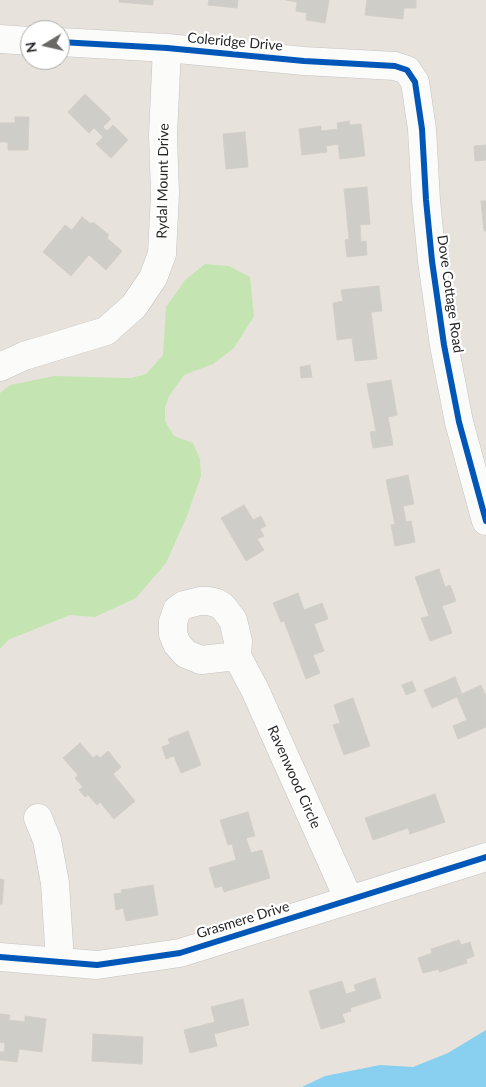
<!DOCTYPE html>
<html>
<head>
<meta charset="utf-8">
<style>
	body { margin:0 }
	#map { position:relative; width:486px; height:1087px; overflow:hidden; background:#e7e3dc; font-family:Lato,sans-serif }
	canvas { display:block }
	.north { position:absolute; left:20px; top:20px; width:50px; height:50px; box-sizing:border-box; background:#fff; border:1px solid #a9a9a9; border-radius:50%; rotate:261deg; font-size:14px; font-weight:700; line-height:20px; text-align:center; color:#272727 }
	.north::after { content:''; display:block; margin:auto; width:18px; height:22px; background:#6a6966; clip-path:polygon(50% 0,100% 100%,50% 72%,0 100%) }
</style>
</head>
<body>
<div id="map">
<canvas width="486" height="1087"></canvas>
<div class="north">N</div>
</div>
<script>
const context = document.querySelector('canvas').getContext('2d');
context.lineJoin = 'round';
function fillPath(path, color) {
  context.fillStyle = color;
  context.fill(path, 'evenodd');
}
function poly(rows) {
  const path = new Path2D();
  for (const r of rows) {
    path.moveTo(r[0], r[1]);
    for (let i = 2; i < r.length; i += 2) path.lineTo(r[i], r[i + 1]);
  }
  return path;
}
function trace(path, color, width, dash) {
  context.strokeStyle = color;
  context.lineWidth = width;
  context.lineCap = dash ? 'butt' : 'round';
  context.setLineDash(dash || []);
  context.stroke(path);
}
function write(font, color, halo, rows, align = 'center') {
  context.font = font + ' Lato,sans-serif';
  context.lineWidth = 4.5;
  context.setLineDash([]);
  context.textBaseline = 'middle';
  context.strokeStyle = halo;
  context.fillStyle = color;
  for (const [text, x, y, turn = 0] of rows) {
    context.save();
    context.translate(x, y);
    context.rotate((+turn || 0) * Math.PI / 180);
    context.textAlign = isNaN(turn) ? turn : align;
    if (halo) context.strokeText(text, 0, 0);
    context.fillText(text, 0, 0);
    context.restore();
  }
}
const green = poly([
	[205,264,229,266,250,277,254,316,234,348,213,364,184,375,169,396,165,408,165,421,174,436,193,443,200,459,201,476,187,516,166,563,136,598,95,617,70,615,8,640,0,649,0,393,10,385,54,376,131,378,146,374,163,355,166,307,185,280]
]);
const water = poly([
	[486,1030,486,1087,302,1087,325,1076,380,1065,413,1067,448,1053]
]);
const building = poly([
	[119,0,153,0,153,5,119,2,119,0],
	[209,0,238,0,237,8,208,5,209,0],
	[286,0,329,0,325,23,306,20,307,13,296,11,297,2,286,0],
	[367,0,416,0,416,8,404,8,403,19,365,15,367,0],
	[85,94,111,119,103,127,107,131,113,125,128,140,111,158,96,144,103,137,94,128,89,133,68,112,85,94],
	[15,117,29,117,28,150,8,150,8,142,0,142,0,123,15,123,15,117],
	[349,121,350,125,361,124,365,156,340,159,338,144,326,146,327,152,302,155,299,129,321,126,321,131,338,129,337,123,349,121],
	[245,132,248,167,226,169,223,134,245,132],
	[486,145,486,160,475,161,474,146,486,145],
	[367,187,370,224,360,225,361,242,366,241,367,255,347,257,345,240,349,239,344,189,367,187],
	[481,201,486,201,486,231,484,231,481,201],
	[82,217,91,224,93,222,109,235,107,238,122,251,106,270,89,255,71,276,43,252,65,225,72,230,82,217],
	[379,286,382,311,371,312,377,359,355,361,352,338,337,340,333,303,343,301,341,290,379,286],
	[310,365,312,377,301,378,300,367,310,365],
	[391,380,397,415,388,417,393,445,373,448,370,432,376,431,367,384,391,380],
	[408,475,414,504,403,506,406,522,411,521,415,542,395,546,391,525,395,524,386,480,408,475],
	[244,505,253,520,261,516,266,526,260,529,264,536,257,539,264,550,246,561,221,518,244,505],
	[439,569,445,587,450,585,456,601,442,606,452,633,430,641,421,618,429,616,415,577,439,569],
	[298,593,304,610,322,603,328,619,314,624,324,651,313,655,320,673,306,679,284,621,281,622,273,603,298,593],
	[455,677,462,694,481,685,486,696,486,727,458,739,453,726,467,720,457,697,432,708,424,690,455,677],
	[412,681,416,691,406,695,402,685,412,681],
	[353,698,370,746,344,755,333,725,340,723,334,705,353,698],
	[188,731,201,765,181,773,174,756,166,759,162,747,170,744,168,739,188,731],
	[80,743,93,758,97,755,100,758,108,751,121,767,113,774,135,801,114,819,100,802,97,805,88,795,85,797,79,790,83,787,75,778,78,775,63,758,80,743],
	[435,794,445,822,410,834,408,828,373,840,365,818,435,794],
	[248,812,255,836,246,838,251,853,262,850,270,878,224,892,222,886,215,888,209,868,236,860,232,844,228,845,220,820,248,812],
	[0,879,4,880,2,904,0,904,0,879],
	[153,885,158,915,126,921,123,908,116,910,114,894,122,893,121,890,153,885],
	[459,940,461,945,470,942,474,956,466,959,467,963,439,972,439,969,423,973,418,958,432,953,431,949,459,940],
	[375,978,381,998,350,1008,351,1011,342,1014,345,1022,321,1029,309,991,342,981,346,994,356,991,354,985,375,978],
	[243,999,249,1025,214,1034,217,1046,190,1053,184,1030,215,1022,211,1007,243,999],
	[0,1014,10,1015,9,1020,25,1022,25,1016,46,1019,42,1052,19,1049,17,1062,0,1060,0,1052,4,1052,5,1043,0,1042,0,1014],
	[93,1034,143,1037,142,1064,92,1061,93,1034]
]);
const minor = poly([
	[0,39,30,41],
	[60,42,167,48,304,61,395,66,407,70,415,82,422,129,426,200,432,261,444,345,459,422,486,521],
	[0,367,24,356,106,331,134,306,153,278,162,254,165,194,163,135,167,48],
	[200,601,208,601,217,603,223,607,233,620,238,641,237,656,201,660,186,654,177,644,173,634,173,622,177,610,184,605,200,601],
	[237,656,255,690,349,900],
	[38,818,47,840,55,883,60,962],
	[0,957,97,965,180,953,486,857]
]);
const cycleway = poly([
	[60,42,167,48,304,61,395,66,407,70,415,82,422,129,426,200,432,261,444,345,459,422,486,521],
	[0,957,97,965,180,953,486,857]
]);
const streetNames = [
	["Coleridge Drive",235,42,5],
	["Rydal Mount Drive",163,181,-89],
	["Dove Cottage Road",450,294,82],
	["Ravenwood Circle",294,777,66],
	["Grasmere Drive",243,920,-17]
];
fillPath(green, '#c4e5b2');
fillPath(water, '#89cfef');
fillPath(building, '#cfcdc8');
trace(building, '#d2cec8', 1);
trace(minor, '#c4c2c2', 29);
trace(minor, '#fbfbfa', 28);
trace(cycleway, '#0057b8', 6);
write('14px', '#272727', '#fff', streetNames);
</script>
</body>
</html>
